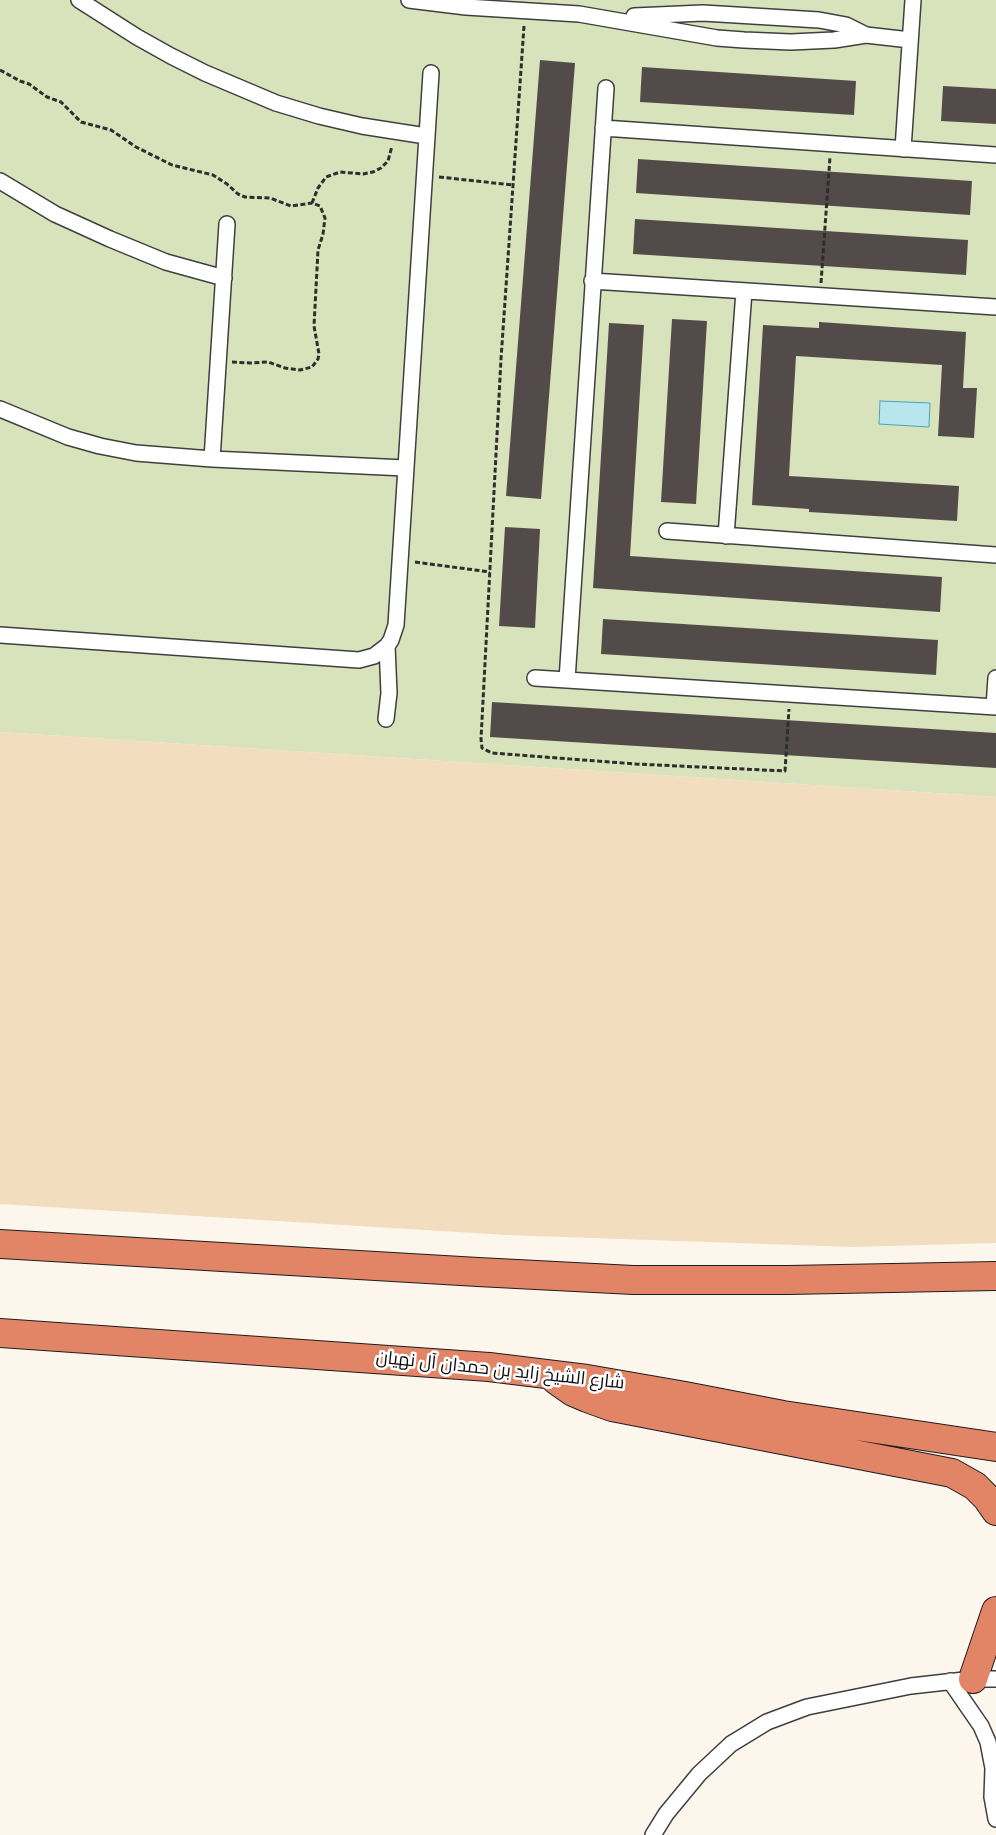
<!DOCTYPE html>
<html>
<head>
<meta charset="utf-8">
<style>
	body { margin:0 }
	canvas { display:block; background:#fdf6ed }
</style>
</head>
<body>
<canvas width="996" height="1835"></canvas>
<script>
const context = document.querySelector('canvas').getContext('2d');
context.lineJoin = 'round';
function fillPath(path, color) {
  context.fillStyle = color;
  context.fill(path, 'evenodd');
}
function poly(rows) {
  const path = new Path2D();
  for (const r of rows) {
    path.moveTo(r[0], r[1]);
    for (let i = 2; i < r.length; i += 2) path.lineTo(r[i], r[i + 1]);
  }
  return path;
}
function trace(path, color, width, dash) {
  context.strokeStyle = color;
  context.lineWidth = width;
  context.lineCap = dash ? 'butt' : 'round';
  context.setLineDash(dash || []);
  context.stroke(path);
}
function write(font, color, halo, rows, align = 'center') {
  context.font = font + ' Spectral,Cairo,serif';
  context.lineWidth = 5;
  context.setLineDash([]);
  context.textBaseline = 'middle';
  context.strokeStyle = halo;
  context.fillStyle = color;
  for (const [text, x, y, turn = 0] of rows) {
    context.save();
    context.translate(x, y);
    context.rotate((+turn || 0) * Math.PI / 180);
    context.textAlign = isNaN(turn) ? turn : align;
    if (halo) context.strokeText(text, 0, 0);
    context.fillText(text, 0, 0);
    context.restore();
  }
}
const green = poly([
	[0,0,996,0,996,797,0,732]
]);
const sand = poly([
	[0,732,996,797,996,1243,852,1247,506,1235,0,1204]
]);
const water = poly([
	[880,401,930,403,929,427,879,424,880,401]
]);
const building = poly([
	[540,60,575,63,541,499,506,496],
	[642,67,856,81,854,115,640,102],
	[943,86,996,89,996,124,941,121],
	[638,159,972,181,970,215,636,193],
	[635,219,968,240,966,275,633,254],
	[672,319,707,321,696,504,661,502],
	[819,322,966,332,963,388,977,388,974,438,938,436,942,365,796,356,789,476,959,486,957,521,809,512,809,509,752,505,763,325,819,328],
	[609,323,644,325,630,556,942,577,940,612,593,588],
	[505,527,540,529,535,628,499,626],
	[603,619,938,640,936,675,601,654],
	[492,702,996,733,996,768,490,737]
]);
const path = poly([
	[524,26,501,359,481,739,482,748,492,753,636,764,785,771,789,709],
	[0,70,20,81,29,84,47,97,61,102,81,122,111,130,136,147,172,165,213,175,227,184,238,194,245,197,270,198,291,206,312,203,320,206,325,218,323,234,318,250,314,326,319,354,318,359,312,367,300,370,285,368,268,362,250,363,232,362],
	[439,177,513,185],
	[312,203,318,188,326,177,340,172,363,174,373,172,381,168,388,161,392,146],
	[821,283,830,157],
	[415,562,490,572]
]);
const street = poly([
	[79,0,137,37,171,56,205,73,276,103,319,116,362,126,426,136],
	[409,0,466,7,579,14,717,38,744,40,791,42,834,40,866,35,910,40],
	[634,16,703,13,819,20,846,25,866,35],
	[603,128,996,155],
	[903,149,913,0],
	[0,181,55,214,110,239,166,262,224,278],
	[592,281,996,307],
	[0,409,68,437,100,446,136,453,212,459,405,468],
	[212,459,227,224],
	[667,531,996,555],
	[726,536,744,291],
	[0,635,359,660,374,656,387,646,391,640,396,625,431,73],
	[535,678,996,707],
	[567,680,606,88],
	[994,707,996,678],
	[386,719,389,693,387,646],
	[950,1681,981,1726,988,1742,993,1768,992,1797,996,1819],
	[653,1835,666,1814,699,1774,731,1744,767,1722,807,1707,911,1686,973,1679,996,1679]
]);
const highway = poly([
	[0,1244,478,1272,633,1280,788,1280,996,1276],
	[0,1333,489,1367,587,1379,685,1396,783,1415,996,1447],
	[556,1380,573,1392,587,1398,612,1407,952,1473,975,1486,987,1498,996,1511],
	[973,1679,996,1611]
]);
const streetNames = [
	["شارع الشيخ زايد بن حمدان آل نهيان",500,1372,6]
];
fillPath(green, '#d8e3bb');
fillPath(sand, '#f3ddbf');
fillPath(water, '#b8e5ee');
trace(water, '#48a6bc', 1);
fillPath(building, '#534b4a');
trace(street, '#3f3f3f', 18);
trace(highway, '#1d1d1d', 30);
trace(path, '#2e2e2e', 3, [5, 2.5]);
trace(street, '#fff', 15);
trace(highway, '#e28566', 28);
write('18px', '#0c0c0c', '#fff', streetNames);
</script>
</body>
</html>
